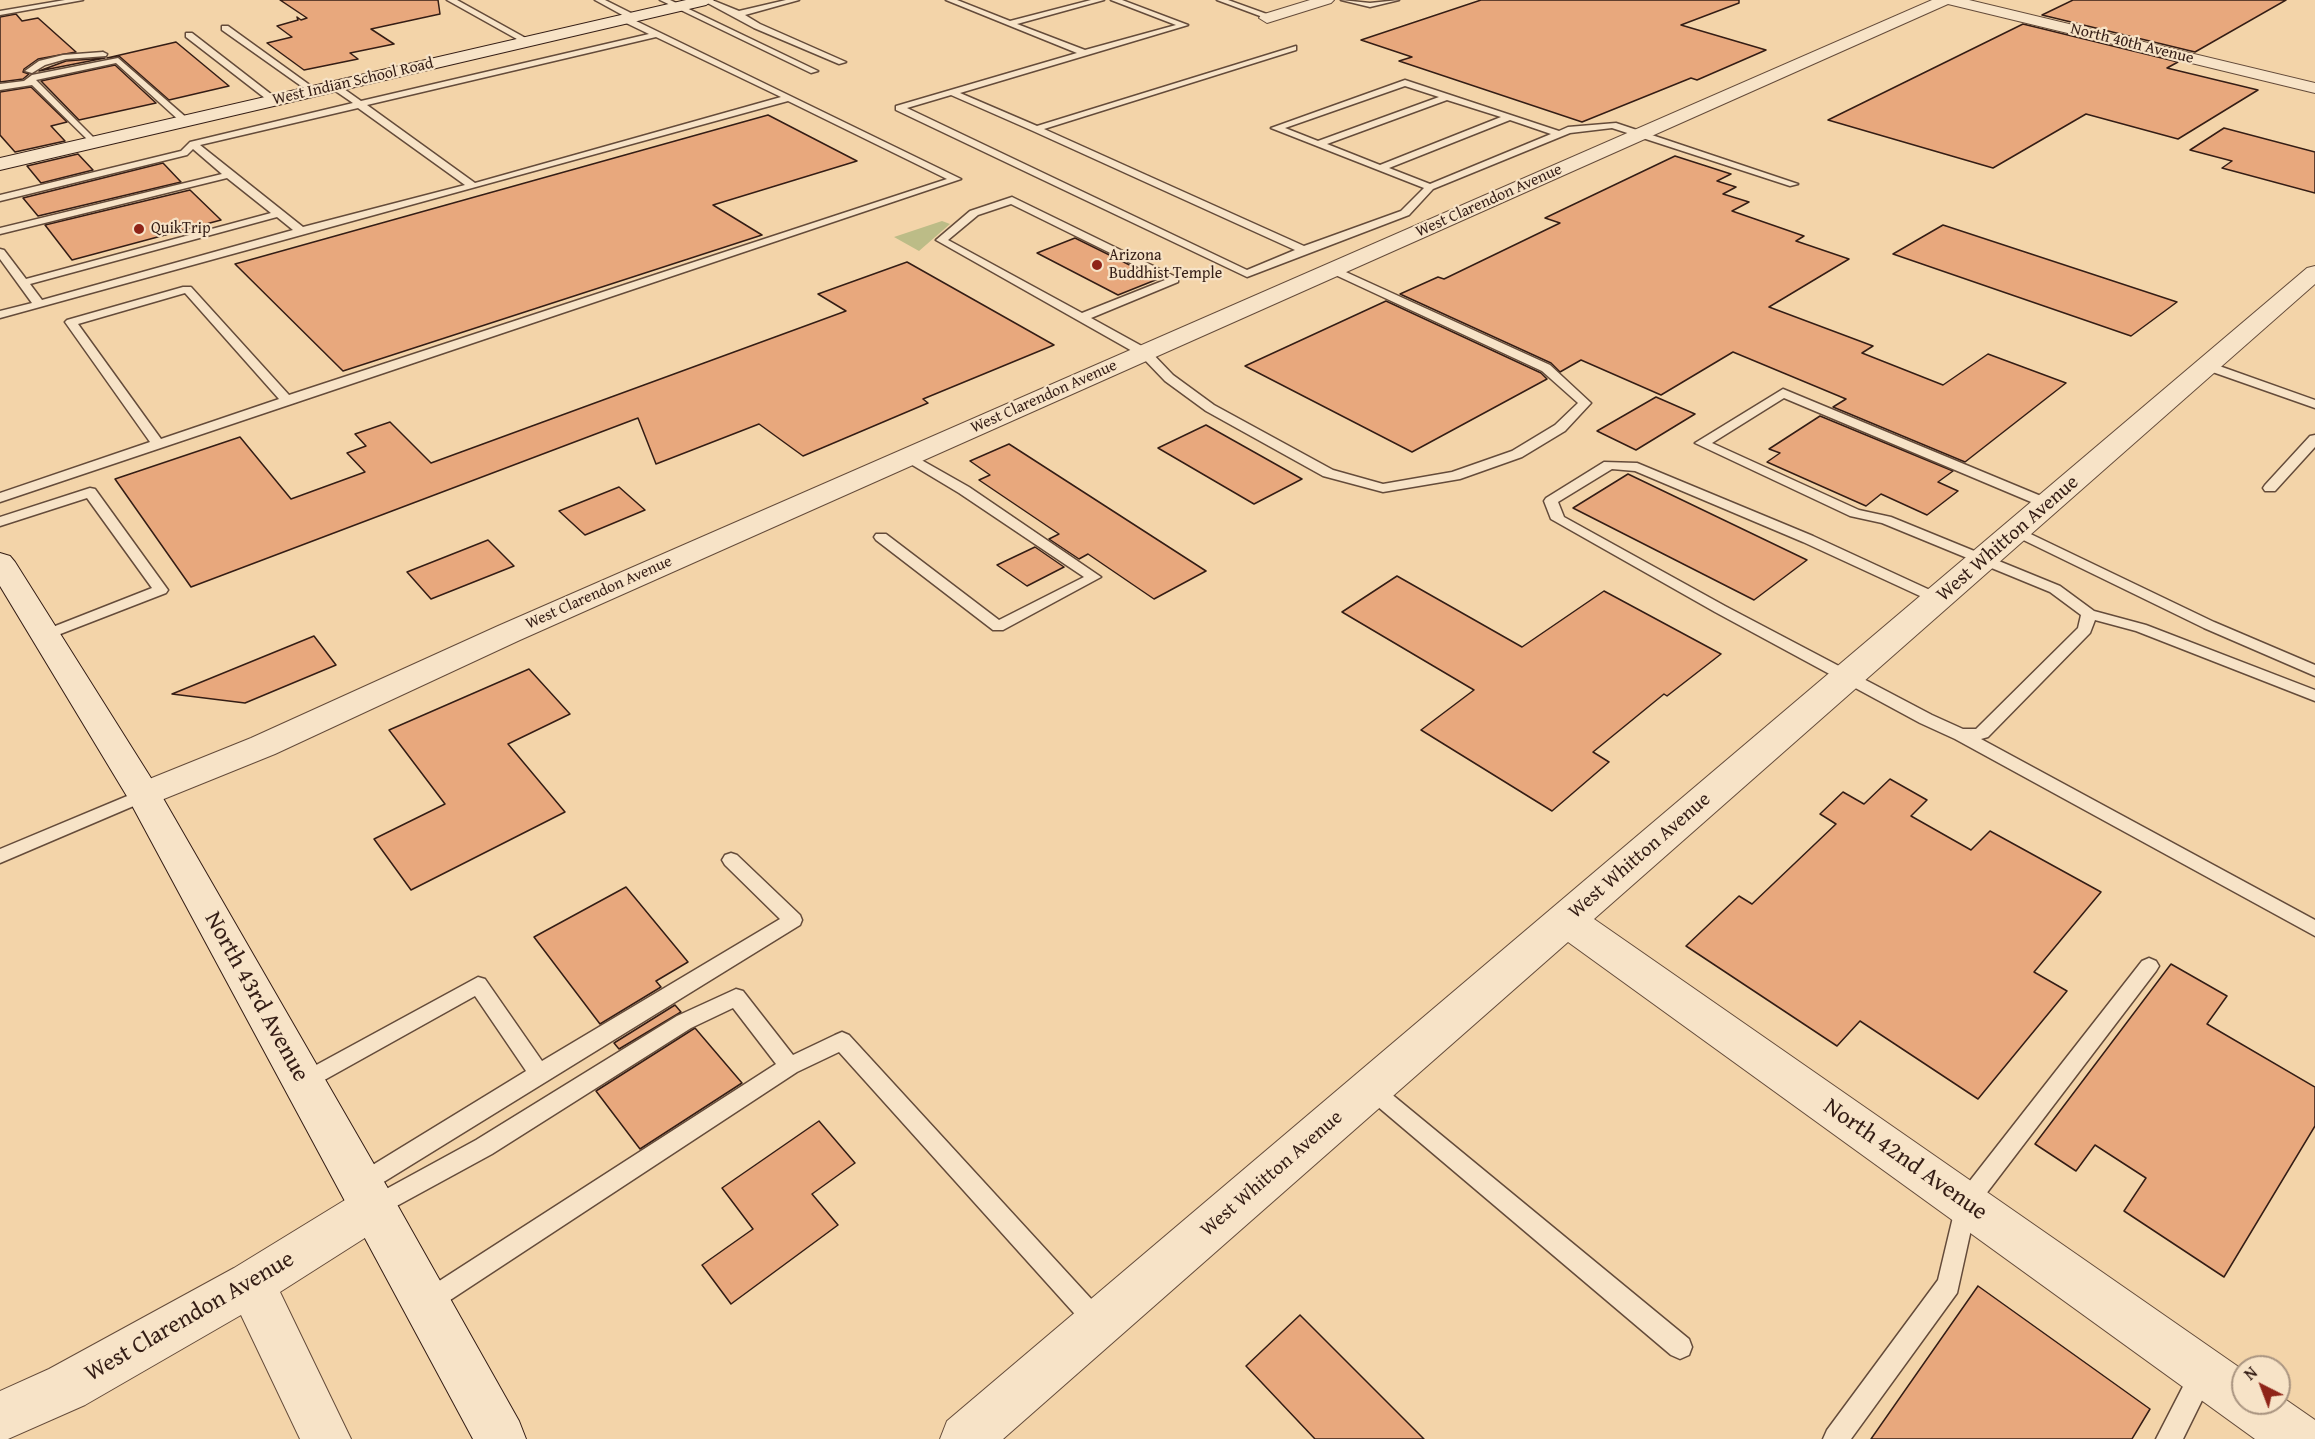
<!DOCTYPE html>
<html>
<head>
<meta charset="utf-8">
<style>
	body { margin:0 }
	#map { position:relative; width:2315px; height:1439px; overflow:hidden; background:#f3d4a9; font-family:"Gentium Book Plus",serif }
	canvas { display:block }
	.north { position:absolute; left:2231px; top:1355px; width:60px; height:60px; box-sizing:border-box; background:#f7e3c7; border:2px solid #a99480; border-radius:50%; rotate:318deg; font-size:16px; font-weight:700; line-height:24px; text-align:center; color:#341d15 }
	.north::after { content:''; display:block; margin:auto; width:21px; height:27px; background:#8f2418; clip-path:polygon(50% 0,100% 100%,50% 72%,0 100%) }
</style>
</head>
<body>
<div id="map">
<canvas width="2315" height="1439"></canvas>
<div class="north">N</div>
</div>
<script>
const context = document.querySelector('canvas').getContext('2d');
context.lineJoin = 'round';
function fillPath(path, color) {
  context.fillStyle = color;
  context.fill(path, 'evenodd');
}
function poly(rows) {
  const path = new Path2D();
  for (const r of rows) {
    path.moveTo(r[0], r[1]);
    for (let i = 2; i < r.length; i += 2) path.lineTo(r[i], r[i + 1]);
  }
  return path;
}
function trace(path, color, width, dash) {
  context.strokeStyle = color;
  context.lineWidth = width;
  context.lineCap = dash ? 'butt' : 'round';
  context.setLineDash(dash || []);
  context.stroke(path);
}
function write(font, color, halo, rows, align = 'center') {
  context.font = font + ' "Gentium Book Plus",serif';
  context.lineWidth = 4.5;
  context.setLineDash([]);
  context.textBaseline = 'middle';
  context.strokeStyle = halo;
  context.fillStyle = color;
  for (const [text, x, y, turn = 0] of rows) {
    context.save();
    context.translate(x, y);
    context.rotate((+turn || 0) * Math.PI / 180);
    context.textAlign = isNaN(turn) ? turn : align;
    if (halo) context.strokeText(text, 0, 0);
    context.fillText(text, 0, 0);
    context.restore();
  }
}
const green = poly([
	[942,221,950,224,919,251,894,237]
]);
const building = poly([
	[280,0,438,0,440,14,371,29,394,44,350,53,358,59,304,70,267,43,292,37,277,26,298,20,297,17,301,20,307,18,280,0],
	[1481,0,1739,0,1739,3,1681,25,1766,50,1697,80,1691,78,1582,122,1399,61,1412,57,1361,40,1481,0],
	[2073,0,2286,0,2195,52,2042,15,2073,0],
	[16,14,22,21,38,18,76,52,38,59,24,69,23,72,29,74,23,79,0,82,0,17,16,14],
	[2023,24,2178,62,2167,68,2258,90,2178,139,2086,114,1993,168,1828,120,2023,24],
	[176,42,229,86,169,100,119,56,107,58,176,42],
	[105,58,39,71,66,61,105,58],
	[115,65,156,103,79,120,41,81,115,65],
	[31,87,67,122,51,126,65,141,15,152,0,135,0,92,31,87],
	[768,115,857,161,713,205,762,235,343,371,235,264,768,115],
	[2224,128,2315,152,2315,193,2222,168,2232,161,2190,150,2224,128],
	[78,154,93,170,41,183,27,166,78,154],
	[1675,156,1731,174,1717,181,1736,187,1723,194,1749,202,1732,211,1804,236,1796,241,1849,259,1769,307,1873,346,1862,353,1943,385,1988,354,2066,383,1965,462,1833,407,1846,399,1733,352,1661,395,1581,360,1560,372,1551,363,1400,294,1438,277,1444,279,1560,223,1545,218,1675,156],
	[163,163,181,182,38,216,23,198,163,163],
	[190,190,221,220,72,260,45,225,190,190],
	[1943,225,2177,302,2131,336,1893,254,1943,225],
	[1075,238,1158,279,1118,295,1037,253,1075,238],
	[907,262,1054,345,923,399,928,403,803,456,759,424,656,464,638,418,191,587,115,479,240,437,291,499,365,472,347,453,366,446,355,434,390,422,431,463,846,311,818,294,907,262],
	[1386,301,1541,373,1547,379,1412,452,1245,366,1386,301],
	[1656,397,1695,414,1636,450,1597,431,1656,397],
	[1820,416,1953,471,1938,482,1958,491,1927,515,1881,494,1866,506,1767,462,1780,453,1769,449,1820,416],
	[1206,425,1302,479,1254,504,1158,448,1206,425],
	[1009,444,1206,571,1154,599,1088,554,1079,559,1049,539,1059,534,979,480,990,475,970,461,1009,444],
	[1628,474,1807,560,1754,600,1573,508,1628,474],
	[619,487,645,510,585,535,559,511,619,487],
	[488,540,514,566,431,599,407,572,488,540],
	[1035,547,1064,567,1027,586,997,565,1035,547],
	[1397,576,1522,647,1604,591,1721,654,1667,696,1664,694,1593,752,1609,762,1552,811,1421,730,1474,690,1342,612,1397,576],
	[314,636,336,665,245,703,172,694,314,636],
	[529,669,570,714,508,744,565,812,411,890,374,839,445,804,389,730,529,669],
	[1890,779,1927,800,1911,816,1971,850,1990,831,2101,892,2034,972,2067,991,1978,1099,1860,1021,1837,1046,1686,946,1739,896,1752,904,1836,824,1820,814,1843,792,1864,804,1890,779],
	[626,887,688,962,656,981,661,987,600,1024,534,937,626,887],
	[2171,964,2227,996,2207,1024,2315,1087,2315,1126,2224,1277,2124,1211,2146,1178,2095,1145,2076,1171,2035,1144,2171,964],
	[675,1005,681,1012,619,1049,614,1043,675,1005],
	[695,1028,742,1083,640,1149,596,1091,695,1028],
	[819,1121,855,1163,812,1194,838,1225,731,1304,702,1265,753,1229,722,1188,819,1121],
	[1978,1286,2150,1409,2132,1439,1871,1439,1978,1286],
	[1300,1315,1424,1439,1315,1439,1246,1366,1300,1315]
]);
const lane = poly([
	[65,0,83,0,0,15,0,11,65,0],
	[447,0,457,0,531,41,524,43,447,0],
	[595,0,605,0,635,15,635,19,632,19,961,179,0,502,0,493,150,442,65,322,67,320,183,287,191,287,289,395,947,179,788,101,0,318,0,311,32,303,0,259,0,249,4,250,26,279,271,213,227,178,0,234,0,228,222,174,193,149,187,155,0,201,0,195,181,151,190,142,353,103,331,88,331,84,337,84,361,101,649,34,622,21,622,17,626,17,595,0],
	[656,37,781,97,475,183,367,105,656,37],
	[358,108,465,185,303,227,200,145,358,108],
	[277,217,293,230,42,300,30,284,277,217],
	[185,293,279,399,161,439,78,324,185,293],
	[660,0,670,0,818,71,811,73,660,0],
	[702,0,712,0,739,11,786,0,799,0,745,15,760,24,846,62,839,64,754,28,702,0],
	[946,0,957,0,1010,21,1091,0,1104,0,1017,24,1085,50,1176,25,1111,0,1122,0,1188,25,960,93,1037,126,1296,46,1296,50,1044,129,1304,246,1401,211,1424,188,1271,128,1405,80,1559,131,1568,127,1616,123,1798,184,1790,186,1612,128,1570,133,1433,189,1409,215,1247,277,896,110,896,106,1077,53,946,0],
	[1405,86,1439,97,1318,141,1285,128,1405,86],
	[951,95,1033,131,1295,250,1247,270,907,108,951,95],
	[1447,100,1501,117,1380,165,1327,144,1447,100],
	[1510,120,1551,134,1430,184,1389,168,1510,120],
	[1217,0,1228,0,1275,17,1268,19,1217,0],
	[1341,0,1370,3,1399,0,1370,7,1341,0],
	[222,26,228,26,318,91,311,93,222,30,222,26],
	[186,33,192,33,276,98,276,102,270,102,186,37,186,33],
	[103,52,107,54,106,56,66,59,45,65,32,73,25,71,39,61,63,55,103,52],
	[118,58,188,119,188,123,182,123,116,63,36,80,98,142,93,145,32,85,0,90,0,84,24,81,32,75,118,58],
	[1012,197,1178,278,1178,282,1091,318,1149,350,1173,375,1214,405,1333,470,1383,484,1452,472,1512,451,1555,425,1578,403,1542,371,1329,272,1329,268,1337,268,1550,365,1591,403,1565,431,1522,457,1460,479,1383,492,1323,476,1206,411,1165,381,1141,356,936,240,970,211,1012,197],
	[1011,204,1165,280,1082,313,948,240,978,215,1011,204],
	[2208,362,2315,400,2315,408,2204,369,2202,366,2208,362],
	[1783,389,2053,501,2055,504,2048,508,2043,507,1784,398,1712,443,1859,510,1891,517,2060,586,2094,611,2146,625,2315,690,2315,701,2136,631,2095,620,2090,633,1988,737,1981,739,2315,920,2315,936,1955,739,1920,723,1715,612,1551,519,1544,501,1546,498,1604,462,1637,463,1813,536,1943,596,1946,599,1943,602,1933,602,1803,542,1635,471,1612,469,1558,502,1564,517,1725,606,1932,715,1963,729,1976,729,2078,628,2081,615,2050,592,1882,523,1850,516,1695,443,1783,389],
	[2315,435,2315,447,2275,491,2265,491,2263,488,2265,485,2310,436,2315,435],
	[909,453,969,487,1101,577,1003,630,993,630,876,540,874,537,876,534,886,534,999,620,1084,577,959,493,904,460,902,457,904,454,909,453],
	[90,488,95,489,168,590,166,593,50,638,40,638,37,635,40,632,152,588,87,498,0,526,0,517,90,488],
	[2016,527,2214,622,2315,665,2315,676,2204,628,2011,534,2009,531,2011,528,2016,527],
	[144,789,150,791,153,795,150,799,0,863,0,849,144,789],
	[731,853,737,855,800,915,802,920,800,925,369,1191,361,1194,353,1191,350,1184,353,1177,526,1071,475,996,310,1088,303,1091,296,1088,293,1082,296,1076,478,977,485,979,542,1061,780,919,725,865,722,860,725,855,731,853],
	[2149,958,2156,961,2159,966,2156,971,1976,1207,1957,1293,1851,1439,1823,1439,1827,1430,1938,1280,1958,1196,2142,961,2149,958],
	[736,989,743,991,793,1055,835,1035,842,1032,849,1035,1106,1315,1110,1323,1106,1331,1098,1335,1090,1331,839,1052,797,1072,435,1310,427,1313,419,1310,415,1302,419,1294,776,1064,733,1008,691,1028,492,1154,382,1214,374,1217,366,1214,363,1207,366,1200,476,1140,677,1016,736,989],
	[1371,1080,1378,1083,1689,1339,1692,1347,1689,1355,1680,1359,1671,1355,1364,1095,1360,1089,1364,1083,1371,1080],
	[2202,1364,2211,1367,2214,1376,2183,1439,2156,1439,2193,1367,2202,1364]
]);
const street = poly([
	[1310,0,1334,0,1331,3,1267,23,1259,18,1261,15,1310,0],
	[1932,0,1969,0,2315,83,2315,93,1948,4,520,640,275,754,144,807,132,804,127,795,132,786,251,738,498,626,1932,0],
	[2315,266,2315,284,1594,919,2243,1370,2243,1403,2279,1403,2279,1395,2315,1420,2315,1439,2255,1439,1568,942,1003,1439,940,1439,947,1421,2307,268,2315,266],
	[374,1186,390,1192,397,1207,390,1222,280,1292,351,1439,300,1439,241,1315,85,1405,8,1439,0,1439,0,1391,49,1369,234,1268,358,1192,374,1186]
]);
const secondary = poly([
	[686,0,714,0,706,5,0,170,0,158,686,0],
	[0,553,10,556,15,562,156,786,390,1192,519,1421,526,1439,473,1439,128,798,0,586,0,553]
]);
const markers = [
	[139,229,6,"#8f2418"],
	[1097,265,6,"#8f2418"]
];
const farStreetnames = [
	["North 40th Avenue",2132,44,14],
	["West Indian School Road",353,82,-13],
	["West Clarendon Avenue",1489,201,-24],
	["West Clarendon Avenue",1044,397,-24],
	["West Clarendon Avenue",599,593,-24]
];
const farPoinames = [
	["QuikTrip",151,229],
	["Arizona",1109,256],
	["Buddhist Temple",1109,274]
];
const streetNames = [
	["West Whitton Avenue",2008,539,-41],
	["West Whitton Avenue",1640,856,-41],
	["West Whitton Avenue",1272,1174,-41]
];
const nearStreetnames = [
	["North 43rd Avenue",256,997,61],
	["North 42nd Avenue",1905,1160,35],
	["West Clarendon Avenue",190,1317,-30]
];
fillPath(green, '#bcbc87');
fillPath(building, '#e8a87d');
trace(building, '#341d15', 1.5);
trace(lane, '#644b3a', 3);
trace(street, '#644b3a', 2);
trace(secondary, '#341d15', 2);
fillPath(lane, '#f7e3c7');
fillPath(street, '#f7e3c7');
fillPath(secondary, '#f7e3c7');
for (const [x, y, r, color] of markers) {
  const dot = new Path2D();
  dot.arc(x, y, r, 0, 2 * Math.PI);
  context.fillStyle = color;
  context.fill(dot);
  trace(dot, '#f7e3c7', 2);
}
write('16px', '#341d15', '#f7e3c7', farStreetnames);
write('16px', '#341d15', '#f7e3c7', farPoinames, 'left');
write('20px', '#341d15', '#f7e3c7', streetNames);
write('24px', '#341d15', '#f7e3c7', nearStreetnames);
</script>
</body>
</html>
